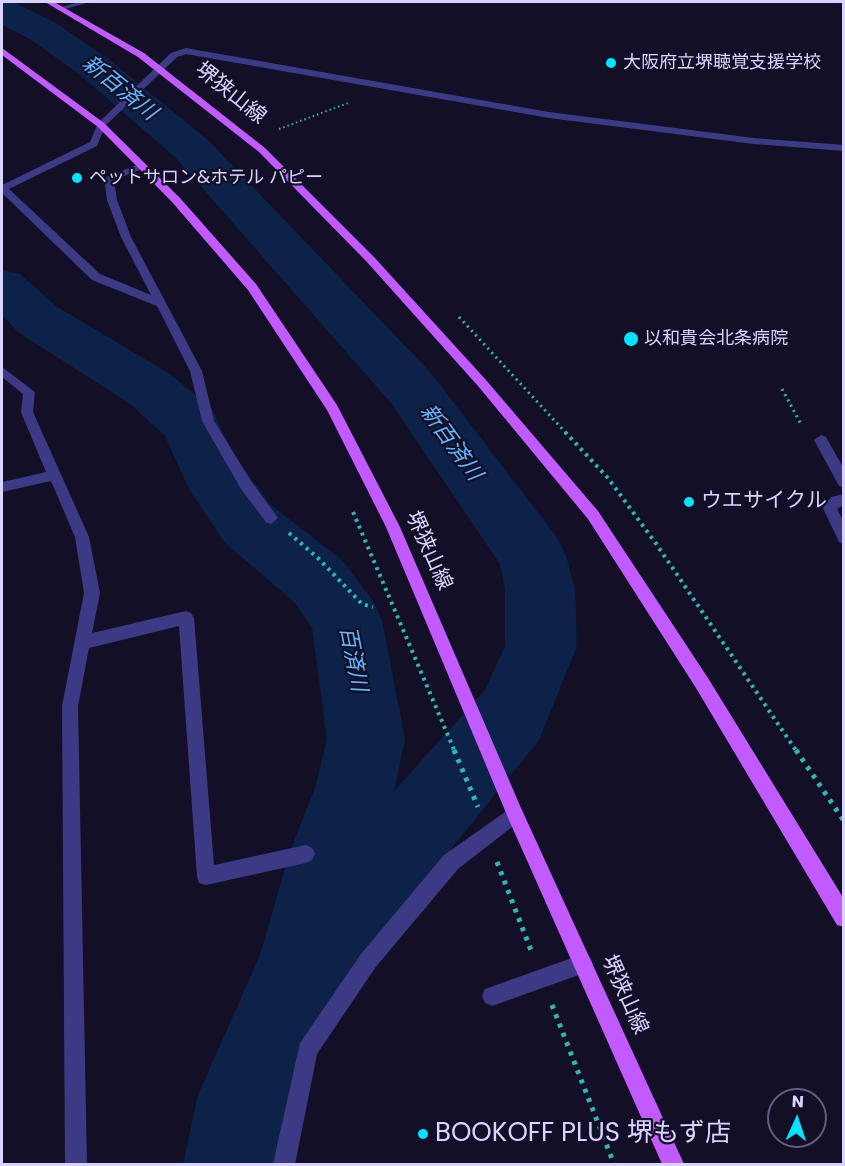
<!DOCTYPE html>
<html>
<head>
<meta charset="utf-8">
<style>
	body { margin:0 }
	#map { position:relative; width:845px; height:1166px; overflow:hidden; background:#130f26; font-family:Poppins,sans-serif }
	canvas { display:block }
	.frame { position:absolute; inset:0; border:3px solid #d9d4ff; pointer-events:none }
	.north { position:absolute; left:767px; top:1088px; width:60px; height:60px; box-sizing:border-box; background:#130f26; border:2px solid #625e7d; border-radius:50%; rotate:3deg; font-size:16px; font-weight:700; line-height:24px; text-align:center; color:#d9d4ff }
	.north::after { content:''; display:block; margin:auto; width:21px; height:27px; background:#00e5ff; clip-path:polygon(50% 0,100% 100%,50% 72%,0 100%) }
</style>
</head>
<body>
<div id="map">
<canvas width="845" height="1166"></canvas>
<div class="frame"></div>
<div class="north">N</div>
</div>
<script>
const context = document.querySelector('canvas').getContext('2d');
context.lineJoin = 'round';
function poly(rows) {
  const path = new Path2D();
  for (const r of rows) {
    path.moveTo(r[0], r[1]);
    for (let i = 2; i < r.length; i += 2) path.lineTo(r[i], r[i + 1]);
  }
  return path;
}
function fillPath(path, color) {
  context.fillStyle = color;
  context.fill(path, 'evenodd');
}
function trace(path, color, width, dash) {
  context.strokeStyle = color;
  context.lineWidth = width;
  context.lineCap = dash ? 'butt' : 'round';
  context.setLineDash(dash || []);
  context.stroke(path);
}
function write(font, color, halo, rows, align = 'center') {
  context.font = font + ' Poppins,"Noto Sans JP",sans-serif';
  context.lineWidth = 4.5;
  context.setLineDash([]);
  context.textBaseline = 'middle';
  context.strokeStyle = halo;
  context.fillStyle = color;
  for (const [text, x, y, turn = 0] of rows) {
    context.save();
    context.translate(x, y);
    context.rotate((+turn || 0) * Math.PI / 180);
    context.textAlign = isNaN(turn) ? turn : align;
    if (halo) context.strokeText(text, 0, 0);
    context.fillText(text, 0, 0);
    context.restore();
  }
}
const river = poly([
	[2,2,15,3,56,23,107,58,208,140,431,373,556,536,566,556,575,589,577,646,539,740,336,992,296,1095,285,1164,183,1164,198,1095,260,955,290,851,315,788,327,739,312,628,294,602,225,543,189,489,165,436,130,404,18,332,2,315,2,270,20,274,56,306,170,374,211,408,236,459,271,505,342,560,371,598,382,620,405,739,394,791,485,690,505,646,505,589,500,564,391,403,176,158,79,74,30,39,2,25,2,2]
]);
const pathFar3 = poly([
	[279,129,348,103]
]);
const pathFar2 = poly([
	[459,317,566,433],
	[782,389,802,426]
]);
const pathFar1 = poly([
	[565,432,608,478,657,545,797,752],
	[353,512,455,752],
	[289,533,319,559,362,604,373,607]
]);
const path = poly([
	[454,750,478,807],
	[796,750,844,821],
	[497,862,532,953],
	[552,1005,614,1164]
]);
const minor = poly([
	[79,2,90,2,62,10,58,8,79,2],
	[186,48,549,112,754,138,844,145,844,151,754,144,549,118,186,54,177,57,105,126,97,146,9,189,100,274,151,295,121,237,107,200,104,178,139,164,145,164,145,168,114,180,117,200,131,237,202,371,214,421,251,481,278,518,271,524,266,522,241,489,202,421,190,371,157,306,92,280,2,193,2,185,90,142,98,123,171,53,186,48],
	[2,367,35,392,33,412,89,537,100,593,92,633,186,611,191,613,194,618,214,865,306,845,312,848,315,854,312,860,306,863,206,885,199,883,197,876,179,626,89,648,78,706,87,1164,65,1164,62,706,84,593,75,537,51,481,2,492,2,482,46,472,21,412,23,394,2,377,2,367],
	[821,435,826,437,844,469,844,487,839,486,814,440,821,435],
	[844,494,844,505,837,509,844,522,844,544,839,542,823,508,831,497,844,494],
	[515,805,521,808,524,814,521,820,458,869,375,968,317,1054,295,1164,273,1164,300,1043,361,954,444,855,515,805],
	[583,954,590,957,593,964,590,971,492,1006,485,1003,482,996,485,989,583,954]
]);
const major = poly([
	[45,2,54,2,144,53,265,148,374,257,486,380,598,511,708,678,844,899,844,927,837,925,696,688,588,519,478,386,366,261,259,152,138,57,45,2],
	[2,48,104,123,180,198,256,284,337,405,400,527,521,808,684,1164,662,1164,509,820,386,527,327,410,248,290,172,202,98,127,2,55,2,48]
]);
const markers = [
	[611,63,6,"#00e5ff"],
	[77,178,6,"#00e5ff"],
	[631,339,8,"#00e5ff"],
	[689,502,6,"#00e5ff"],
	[423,1134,6,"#00e5ff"]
];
const farPoinames = [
	["大阪府立堺聴覚支援学校",623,63],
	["ペットサロン&ホテル パピー",89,178],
	["以和貴会北条病院",644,339]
];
const streetNames = [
	["堺狭山線",230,94,39],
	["堺狭山線",428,551,66],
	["堺狭山線",624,995,66]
];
const poiNames = [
	["ウエサイクル",701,502]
];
const waterNames = [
	["新百済川",119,89,39],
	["新百済川",450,443,54],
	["百済川",352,659,79]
];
const nearPoinames = [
	["BOOKOFF PLUS 堺もず店",435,1134]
];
fillPath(river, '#0c2248');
trace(pathFar3, '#2fb8b0', 2, [1.5, 3]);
trace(pathFar2, '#2fb8b0', 3, [2, 4]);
trace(pathFar1, '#2fb8b0', 4, [3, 4.5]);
trace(path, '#2fb8b0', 5, [4, 6]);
fillPath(minor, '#3d3a85');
fillPath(major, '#c25bff');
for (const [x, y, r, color] of markers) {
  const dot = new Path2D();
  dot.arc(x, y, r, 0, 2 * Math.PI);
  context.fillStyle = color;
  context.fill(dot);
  trace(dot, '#130f26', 2);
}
write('18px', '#d9d4ff', '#130f26', farPoinames, 'left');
write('21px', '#d9d4ff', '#130f26', streetNames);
write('21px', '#d9d4ff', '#130f26', poiNames, 'left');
write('italic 22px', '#62b6ff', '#130f26', waterNames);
write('26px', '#d9d4ff', '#130f26', nearPoinames, 'left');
</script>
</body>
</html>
